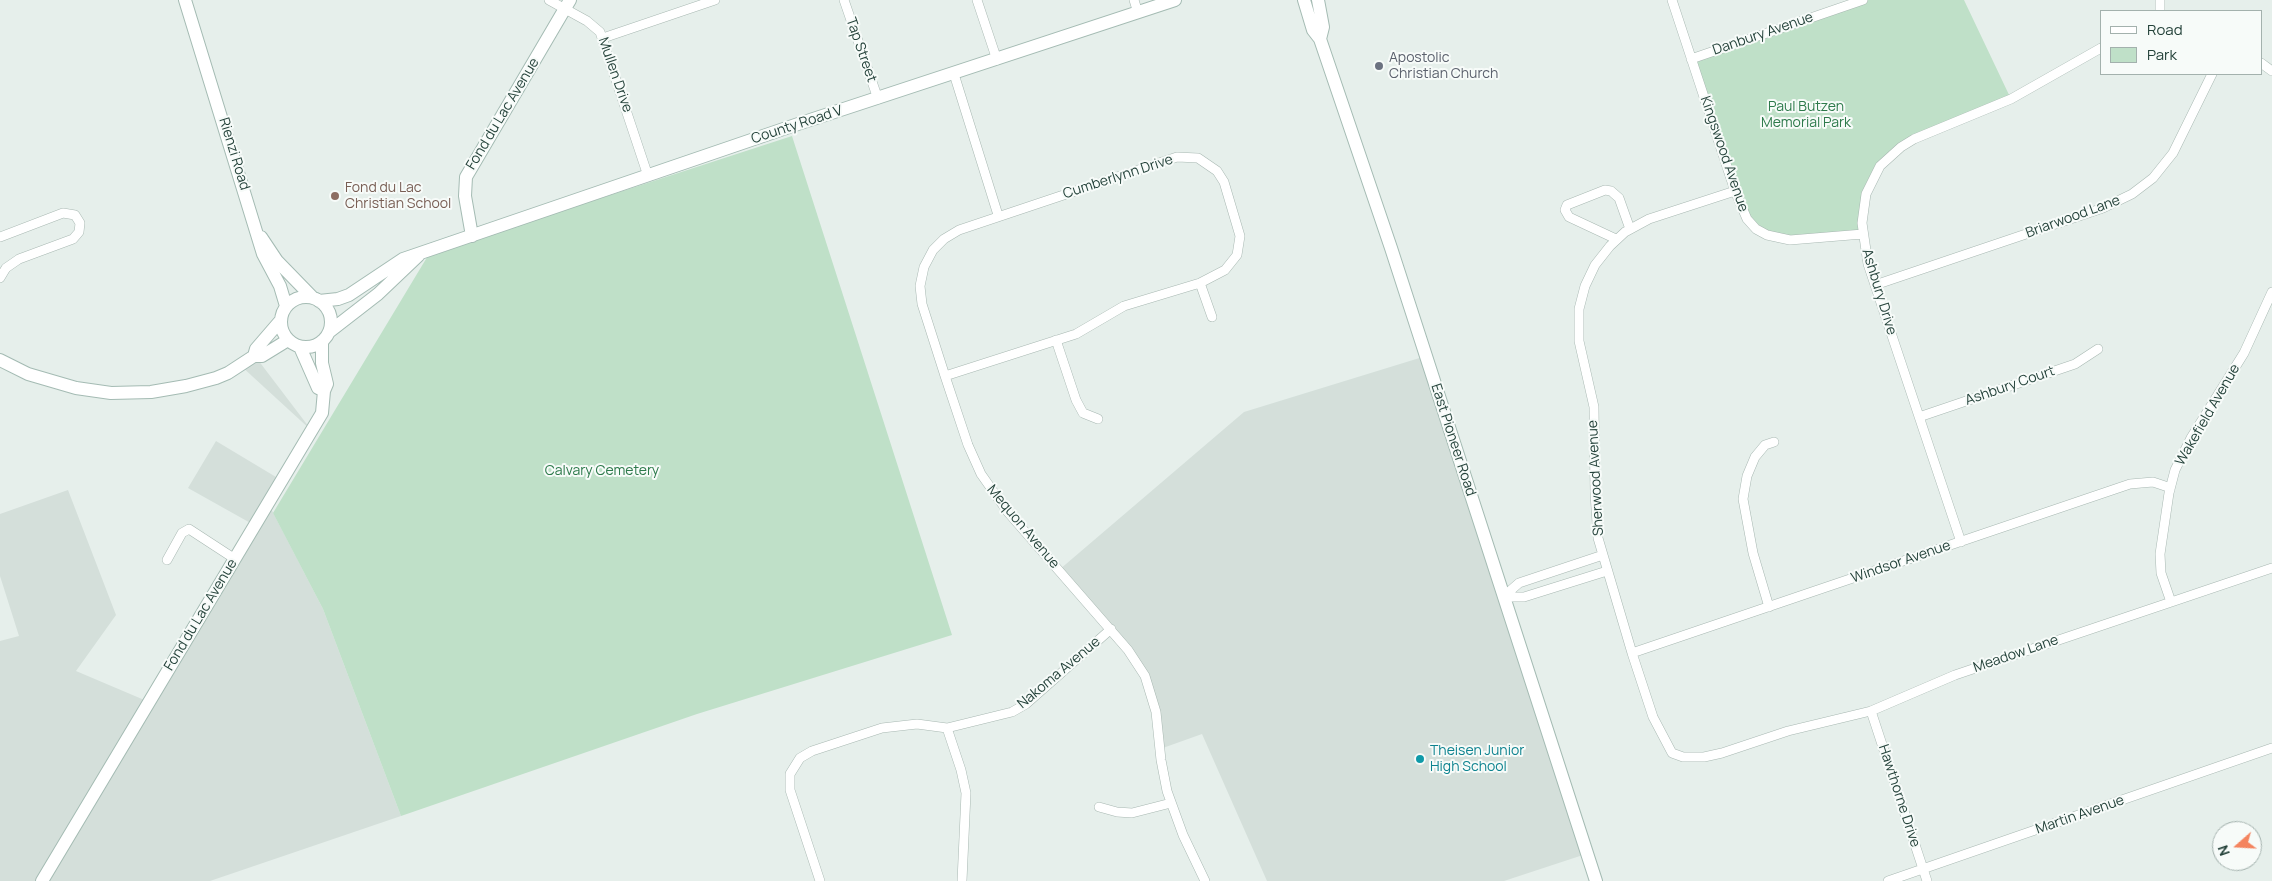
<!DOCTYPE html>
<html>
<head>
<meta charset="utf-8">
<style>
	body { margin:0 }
	#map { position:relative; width:2272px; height:881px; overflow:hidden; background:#e6efeb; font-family:Manrope,sans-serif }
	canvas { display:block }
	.legend { position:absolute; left:2100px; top:10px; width:162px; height:65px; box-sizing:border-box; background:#f7fbf9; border:1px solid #a3b1ad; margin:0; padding:6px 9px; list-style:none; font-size:15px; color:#24423a }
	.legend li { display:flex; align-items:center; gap:10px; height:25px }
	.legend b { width:25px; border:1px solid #a3b1ad }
	.north { position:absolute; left:2212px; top:821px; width:50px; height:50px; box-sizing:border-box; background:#f7fbf9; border:1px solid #a3b1ad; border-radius:50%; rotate:251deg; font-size:14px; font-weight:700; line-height:20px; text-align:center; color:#24423a }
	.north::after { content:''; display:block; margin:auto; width:18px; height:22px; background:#f4845f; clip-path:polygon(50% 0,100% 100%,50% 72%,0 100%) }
</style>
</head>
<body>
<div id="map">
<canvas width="2272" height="881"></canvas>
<ul class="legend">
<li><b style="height:6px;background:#fff"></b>Road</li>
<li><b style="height:14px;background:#bfe0c8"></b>Park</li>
</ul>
<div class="north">N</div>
</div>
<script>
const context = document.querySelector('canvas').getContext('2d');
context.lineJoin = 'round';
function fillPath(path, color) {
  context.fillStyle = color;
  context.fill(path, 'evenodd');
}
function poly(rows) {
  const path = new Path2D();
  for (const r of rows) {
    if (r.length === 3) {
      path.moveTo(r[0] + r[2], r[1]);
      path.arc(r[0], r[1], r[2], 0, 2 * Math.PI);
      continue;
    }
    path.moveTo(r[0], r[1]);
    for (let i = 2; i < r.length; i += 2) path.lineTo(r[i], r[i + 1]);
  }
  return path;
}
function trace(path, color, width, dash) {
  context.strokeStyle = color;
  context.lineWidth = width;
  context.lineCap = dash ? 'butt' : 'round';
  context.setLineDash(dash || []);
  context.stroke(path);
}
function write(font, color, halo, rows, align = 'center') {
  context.font = font + ' Manrope,sans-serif';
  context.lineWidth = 4;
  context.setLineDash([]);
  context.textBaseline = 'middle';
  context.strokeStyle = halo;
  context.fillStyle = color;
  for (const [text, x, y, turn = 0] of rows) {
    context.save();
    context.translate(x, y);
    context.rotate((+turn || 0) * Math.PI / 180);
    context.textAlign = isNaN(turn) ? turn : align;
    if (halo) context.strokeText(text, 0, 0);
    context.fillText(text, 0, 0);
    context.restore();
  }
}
const built = poly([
	[255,356,312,431,240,365],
	[1426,356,1586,854,1504,881,1267,881,1202,734,1160,749,1152,693,1139,665,1059,570,1244,412],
	[216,441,281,480,268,503,323,609,401,816,210,881,0,881,0,641,19,636,0,576,0,514,68,490,116,615,76,671,149,702,254,525,188,488]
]);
const green = poly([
	[1863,0,1964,0,2011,99,1909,142,1874,177,1863,234,1773,237,1747,219,1691,59],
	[792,136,952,635,697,714,401,816,323,609,273,513,429,254]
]);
const street = poly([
	[549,0,587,21,600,32,648,176],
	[844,0,878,99],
	[977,0,997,60],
	[1134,0,1138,13],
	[1672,0,1735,191,1747,219,1756,229,1767,235,1790,240,1863,234],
	[2160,0,2160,11],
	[603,38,715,0],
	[1691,59,1863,0],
	[2261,63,2272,71],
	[954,74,998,215],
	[1735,191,1649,219,1625,232,1610,246,1595,265,1585,286,1579,309,1579,341,1594,407,1595,493,1598,538,1632,653,1653,717,1672,753,1683,757,1704,757,1722,753,1788,731,1871,711,1955,675,2272,568],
	[0,237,63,213,75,215,80,223,79,232,73,239,19,259,6,268,0,278],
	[1616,239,1569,217,1565,210,1567,205,1605,190,1611,191,1619,198,1630,229],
	[1200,283,1212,317],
	[1875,285,2103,208,2132,194,2153,178,2173,153,2212,74],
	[1056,340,1076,400,1083,413,1098,419],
	[945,376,1076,334,1124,306,1200,283,1225,270,1237,255,1240,236,1224,182,1217,171,1198,158,1177,157,959,230,944,239,933,250,924,267,920,286,922,304,945,376,968,445,981,474,1007,511,1128,650,1145,676,1156,712,1161,760,1167,791,1183,835,1205,881],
	[1919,417,2075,364,2098,349],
	[1961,542,1868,264,1862,223,1866,194,1880,166,1901,147,1914,139,2011,99,2101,48],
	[167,560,182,533,189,529,235,559],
	[1503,597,1519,583,1603,555],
	[1503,597,1524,597,1607,571],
	[2171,602,2161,573,2160,554,2169,493,2175,470,2191,438,2244,353,2272,292],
	[1769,607,1753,553,1743,499,1747,476,1755,457,1765,445,1774,442],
	[1632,653,2130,484,2153,482,2168,487,2170,490],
	[1871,711,1927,881],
	[947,728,961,770,966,793,962,881],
	[1099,807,1117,812,1132,813,1171,803],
	[820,881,790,790,790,774,800,758,812,751,882,728,917,724,947,728,1012,712,1026,704,1111,629],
	[1888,881,2272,748]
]);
const secondary = poly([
	[185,0,263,254,280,286,286,306],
	[1304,0,1313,30,1320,39],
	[1318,0,1323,27,1320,39,1391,248,1596,881],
	[472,236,465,196,466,177,570,0],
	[261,237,277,261,313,298],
	[306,322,25],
	[319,301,338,299,349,295,403,259,801,123,1175,0],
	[329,332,378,294,418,256],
	[300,347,318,388,324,391],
	[254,356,256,349,281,320],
	[0,360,28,374,76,388,111,393,151,392,186,386,216,378,228,373,254,356,262,356,288,340],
	[42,881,322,413,324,391,327,384,322,363,322,341]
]);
const markers = [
	[1379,66,5,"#6b7280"],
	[335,196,5,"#8d6e63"],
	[1420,759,5,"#0f9aa8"]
];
const streetNames = [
	["Danbury Avenue",1763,34,-19],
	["Tap Street",861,50,71],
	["Mullen Drive",615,75,71],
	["Fond du Lac Avenue",503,114,-59],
	["County Road V",797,125,-18],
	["Rienzi Road",234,154,73],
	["Kingswood Avenue",1724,154,71],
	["Cumberlynn Drive",1118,177,-18],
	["Briarwood Lane",2073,217,-20],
	["Ashbury Drive",1879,292,73],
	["Ashbury Court",2010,386,-19],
	["Wakefield Avenue",2208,415,-60],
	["East Pioneer Road",1453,440,72],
	["Sherwood Avenue",1596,478,-93],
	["Mequon Avenue",1023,527,50],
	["Windsor Avenue",1901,562,-19],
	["Fond du Lac Avenue",201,615,-59],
	["Meadow Lane",2016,654,-19],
	["Nakoma Avenue",1059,673,-40],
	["Hawthorne Drive",1899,796,72],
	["Martin Avenue",2080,815,-19]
];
const worshipNames = [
	["Apostolic",1389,58],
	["Christian Church",1389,74]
];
const parkNames = [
	["Paul Butzen",1806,107],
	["Memorial Park",1806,123],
	["Calvary Cemetery",602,471]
];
const educationNames = [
	["Fond du Lac",345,188],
	["Christian School",345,204]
];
const cultureNames = [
	["Theisen Junior",1430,751],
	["High School",1430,767]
];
fillPath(built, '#d4dfda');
fillPath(green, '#bfe0c8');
trace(street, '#a8b8b2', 10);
trace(secondary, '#a4bbb3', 14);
trace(street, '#fff', 9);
trace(secondary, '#fff', 12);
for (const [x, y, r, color] of markers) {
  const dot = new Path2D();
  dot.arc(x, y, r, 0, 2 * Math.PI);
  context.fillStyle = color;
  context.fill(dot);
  trace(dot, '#f7fbf9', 2);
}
write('14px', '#24423a', '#f7fbf9', streetNames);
write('14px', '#5b616d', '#f7fbf9', worshipNames, 'left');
write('14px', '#2d7a4b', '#f7fbf9', parkNames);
write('14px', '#785e54', '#f7fbf9', educationNames, 'left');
write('14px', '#0d838f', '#f7fbf9', cultureNames, 'left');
</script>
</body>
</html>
